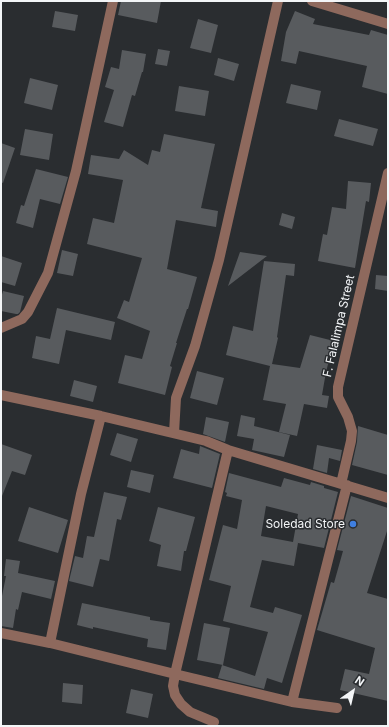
<!DOCTYPE html>
<html>
<head>
<meta charset="utf-8">
<style>
	body { margin:0 }
	#map { position:relative; width:389px; height:727px; overflow:hidden; background:#2a2d30; font-family:Inter,sans-serif }
	canvas { display:block }
	.frame { position:absolute; inset:0; border:2px solid #f3f5f7; pointer-events:none }
	.north { position:absolute; left:333px; top:671px; width:40px; height:40px; -webkit-text-stroke:3px #2a2d30; paint-order:stroke; rotate:34deg; font-size:11px; font-weight:700; line-height:16px; text-align:center; color:#f3f5f7 }
	.north::after { content:''; display:block; margin:auto; width:14px; height:18px; background:#f3f5f7; clip-path:polygon(50% 0,100% 100%,50% 72%,0 100%) }
</style>
</head>
<body>
<div id="map">
<canvas width="389" height="727"></canvas>
<div class="frame"></div>
<div class="north">N</div>
</div>
<script>
const context = document.querySelector('canvas').getContext('2d');
context.lineJoin = 'round';
function fillPath(path, color) {
  context.fillStyle = color;
  context.fill(path, 'evenodd');
}
function poly(rows) {
  const path = new Path2D();
  for (const r of rows) {
    path.moveTo(r[0], r[1]);
    for (let i = 2; i < r.length; i += 2) path.lineTo(r[i], r[i + 1]);
  }
  return path;
}
function trace(path, color, width, dash) {
  context.strokeStyle = color;
  context.lineWidth = width;
  context.lineCap = dash ? 'butt' : 'round';
  context.setLineDash(dash || []);
  context.stroke(path);
}
function write(font, color, halo, rows, align = 'center') {
  context.font = font + ' Inter,sans-serif';
  context.lineWidth = 3;
  context.setLineDash([]);
  context.textBaseline = 'middle';
  context.strokeStyle = halo;
  context.fillStyle = color;
  for (const [text, x, y, turn = 0] of rows) {
    context.save();
    context.translate(x, y);
    context.rotate((+turn || 0) * Math.PI / 180);
    context.textAlign = isNaN(turn) ? turn : align;
    if (halo) context.strokeText(text, 0, 0);
    context.fillText(text, 0, 0);
    context.restore();
  }
}
const building = poly([
	[121,1,161,1,157,23,118,15],
	[55,11,78,15,75,31,52,27],
	[295,11,315,19,313,24,369,35,371,30,388,35,388,94,362,87,367,66,299,51,296,64,281,61,286,32],
	[198,19,218,25,211,53,190,48],
	[158,49,170,51,167,66,155,64],
	[122,50,146,54,143,72,142,72,135,96,132,95,123,127,104,122,114,90,105,87,111,67,119,69],
	[218,58,239,64,234,81,214,75],
	[30,78,58,85,52,110,24,103],
	[291,84,321,91,317,110,286,103],
	[179,86,209,91,205,116,175,111],
	[339,119,378,129,373,146,334,136],
	[25,129,53,134,49,160,20,155],
	[164,134,215,144,201,208,218,211,216,227,176,220,167,269,197,277,188,309,187,309,176,343,177,343,170,366,172,367,165,395,118,383,125,355,142,359,150,331,117,318,124,300,129,302,142,258,87,244,93,218,114,223,123,180,88,174,91,155,119,159,124,150,148,165,152,150,160,152],
	[1,143,15,148,3,183,1,182],
	[36,169,68,177,60,204,40,199,33,228,16,223,21,205,24,206],
	[348,181,371,183,369,202,366,201,355,268,318,261,323,234,327,235,332,207,346,209],
	[282,213,295,217,292,229,279,225],
	[62,250,78,254,73,276,57,273],
	[240,252,267,256,228,286],
	[1,256,22,263,15,286,1,282],
	[264,261,295,264,294,276,286,275,277,337,278,338,272,364,300,368,310,335,334,341,326,372,322,395,329,396,327,408,304,404,297,436,279,432,286,404,263,400,270,366,226,355,233,326,253,331],
	[376,275,388,276,388,291,375,289],
	[3,291,24,296,20,312,18,314,16,314,1,311,1,298],
	[57,308,115,322,111,340,66,330,59,364,32,358,36,336,50,339],
	[197,371,224,378,217,405,190,398],
	[74,380,97,386,93,402,70,396],
	[241,415,255,418,254,426,290,435,284,457,252,450,254,439,237,436],
	[206,417,229,422,225,442,203,434],
	[358,426,388,435,388,475,352,465,357,442],
	[117,433,138,439,131,462,110,455],
	[1,444,32,455,25,475,12,471,2,496,1,496],
	[317,445,342,450,340,461,329,458,327,473,313,469],
	[200,446,220,454,212,488,173,478,181,449,199,454],
	[131,470,154,475,150,493,127,487],
	[229,473,281,487,284,478,310,485,311,482,324,486,324,488,338,492,324,548,293,542,298,543,294,566,262,560,250,607,273,613,275,607,302,615,282,683,267,678,264,689,218,678,222,665,255,676,268,632,223,621,231,586,209,580,223,525,237,529,242,500,226,496,227,493,225,492],
	[266,506,298,514,293,542,261,536],
	[104,492,127,497,121,520,117,519,109,561,100,559,93,587,69,581,75,556,83,558,87,536,94,537],
	[351,496,388,508,388,528,367,593,388,599,388,701,340,690,345,669,369,674,375,648,317,630,331,582,334,583,343,551,337,550],
	[29,507,68,520,58,553,18,541],
	[158,507,195,517,186,551,184,551,181,571,157,566,161,545,149,541],
	[6,559,20,561,18,573,55,581,51,599,22,592,18,610,16,609,13,628,1,626,1,601,6,576,4,576],
	[82,603,150,617,150,620,170,623,166,650,147,647,148,639,93,627,93,629,77,625],
	[204,623,230,628,223,665,197,660],
	[63,683,83,685,82,704,62,702],
	[131,689,153,694,148,718,126,713]
]);
const minor = poly([
	[312,1,388,24],
	[1,328,22,319,28,312,48,273,76,171,113,1],
	[1,395,101,416,206,441,228,450,388,498],
	[174,433,176,398,195,346,219,260,278,1],
	[228,450,175,674,292,702,337,708],
	[341,484,351,441,352,431,348,417,338,397,338,387,388,173],
	[1,633,50,643,175,674,173,686,175,695,181,704,190,712,214,722],
	[50,643,81,494,101,416],
	[292,702,347,485]
]);
const markers = [
	[353,524,4,"#3f7fe0"]
];
const streetNames = [
	["F. Falalimpa Street",339,326,-77]
];
const poiNames = [
	["Soledad Store",345,524]
];
fillPath(building, '#585b5e');
trace(minor, '#8e695d', 10);
for (const [x, y, r, color] of markers) {
  const dot = new Path2D();
  dot.arc(x, y, r, 0, 2 * Math.PI);
  context.fillStyle = color;
  context.fill(dot);
  trace(dot, '#2a2d30', 1.5);
}
write('12px', '#f3f5f7', '#2a2d30', streetNames);
write('12px', '#f3f5f7', '#2a2d30', poiNames, 'right');
</script>
</body>
</html>
